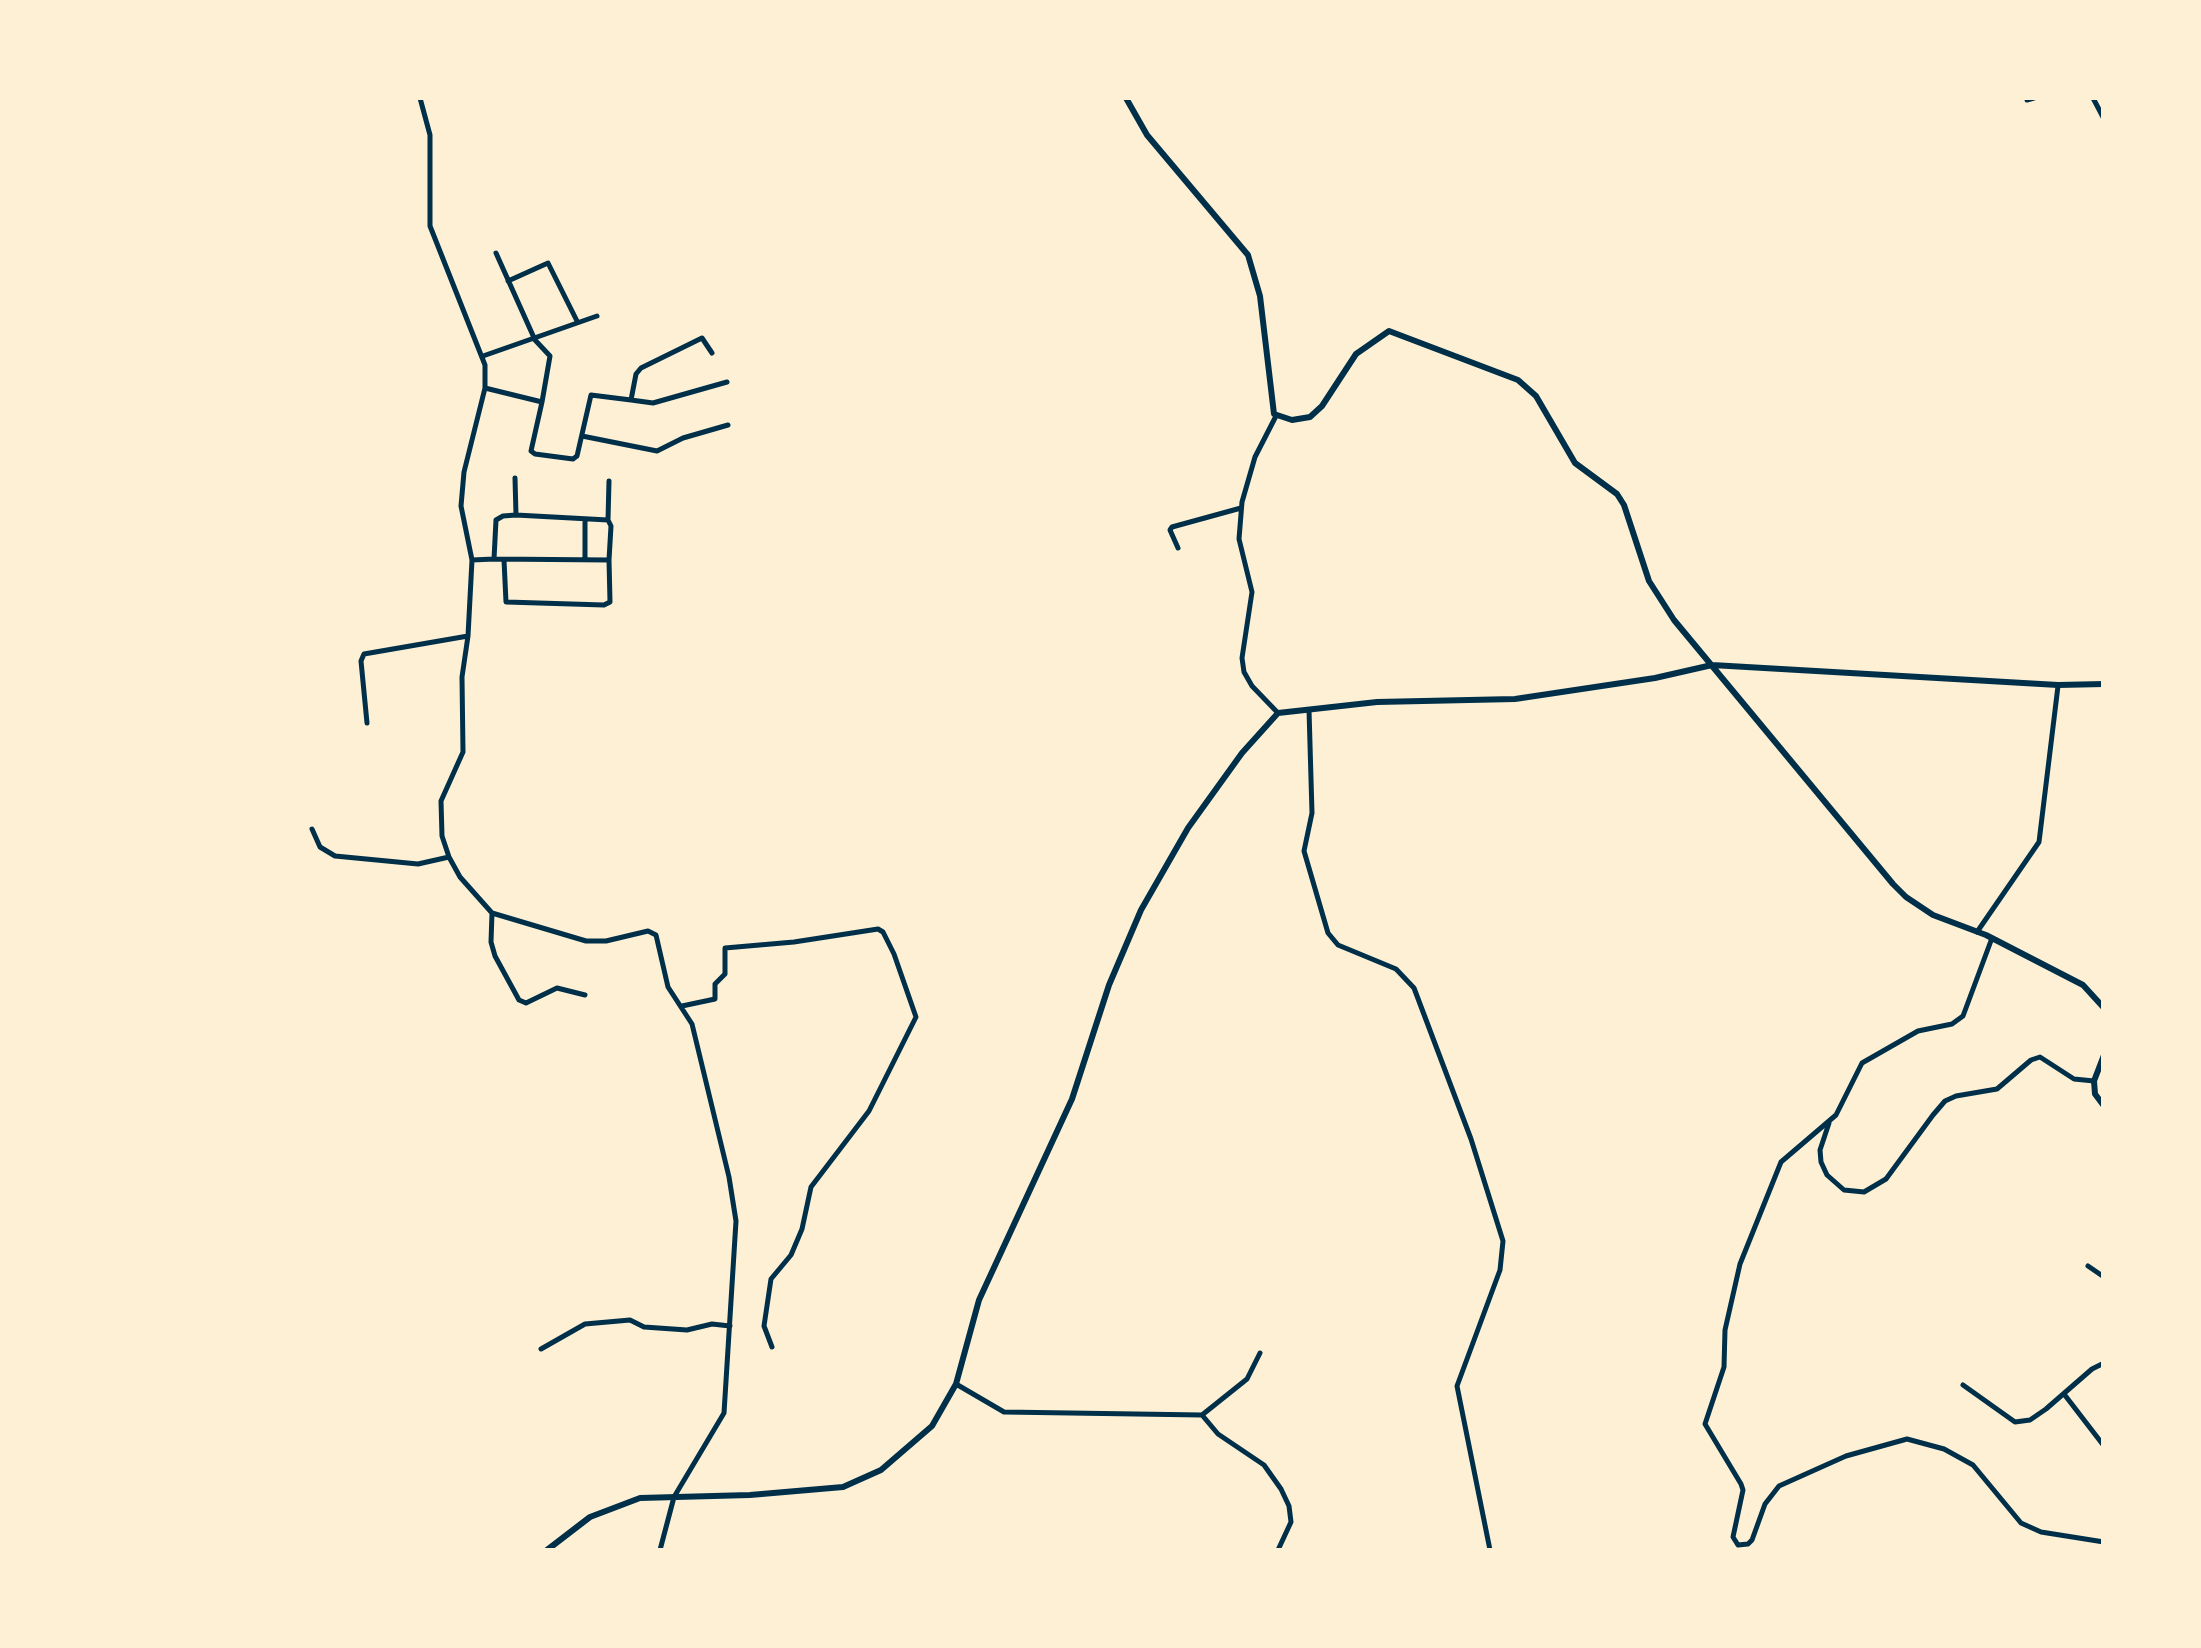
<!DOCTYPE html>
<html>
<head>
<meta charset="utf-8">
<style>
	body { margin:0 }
	#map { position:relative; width:2201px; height:1648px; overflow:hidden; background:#fdf0d5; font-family:"Asap Condensed",sans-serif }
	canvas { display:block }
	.frame { position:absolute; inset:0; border:100px solid #fdf0d5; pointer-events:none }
</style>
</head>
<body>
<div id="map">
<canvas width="2201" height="1648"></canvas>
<div class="frame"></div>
</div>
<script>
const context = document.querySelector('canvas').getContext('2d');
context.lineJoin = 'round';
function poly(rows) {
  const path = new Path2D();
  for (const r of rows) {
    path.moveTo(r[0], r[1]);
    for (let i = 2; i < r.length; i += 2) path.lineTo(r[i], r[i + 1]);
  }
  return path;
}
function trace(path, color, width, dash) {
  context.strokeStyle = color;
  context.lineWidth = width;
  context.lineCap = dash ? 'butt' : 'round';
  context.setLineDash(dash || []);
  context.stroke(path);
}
const minor = poly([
	[420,98,430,135,430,226,485,365,485,388,464,472,461,506,472,560,468,636,462,677,463,752,441,801,442,836,449,857,460,877,492,913,586,941,606,941,648,931,656,935,668,987,692,1024,729,1177,736,1221,724,1413,674,1497,660,1550],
	[2093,98,2104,119],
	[2027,100,2034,98],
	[496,253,535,340,550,356,542,402],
	[508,281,548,263,577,321],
	[483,356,597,316],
	[485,388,542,402,531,451,535,454,573,459,577,456,591,395,631,400,636,374,641,368,702,338,712,353],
	[631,400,653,403,727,382],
	[1276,416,1255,457,1242,502,1239,539,1252,592,1242,658,1244,672,1252,686,1278,713],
	[582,436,657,451,683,438,728,425],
	[515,478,516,515],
	[585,519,585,560],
	[608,520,609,481],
	[1178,548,1170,530,1172,527,1241,508],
	[494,559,496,520,503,516,516,515,608,520,611,526,609,560],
	[472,560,494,559,609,560,610,602,604,605,506,602,504,560],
	[1309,710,1312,813,1304,851,1328,933,1338,945,1396,969,1414,988,1471,1139,1503,1241,1500,1270,1457,1386,1490,1550],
	[367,723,361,661,364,654,468,636],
	[312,829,320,847,335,856,418,864,449,857],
	[492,913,491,942,495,956,519,1000,526,1003,557,988,585,995],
	[1977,932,2039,842,2058,686],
	[1992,938,1963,1016,1952,1024,1918,1031,1862,1063,1836,1115,1781,1162,1740,1264,1725,1330,1724,1367,1705,1424,1741,1484,1743,1490,1733,1537,1738,1545,1748,1544,1752,1540,1765,1504,1779,1486,1846,1456,1907,1439,1944,1449,1973,1465,2021,1523,2041,1532,2104,1542],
	[682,1006,715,999,715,984,725,974,725,948,794,942,878,929,883,932,894,954,916,1017,869,1111,811,1187,802,1229,791,1255,771,1279,764,1326,772,1347],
	[1829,1123,1820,1150,1821,1162,1827,1175,1844,1190,1864,1192,1886,1179,1933,1115,1945,1101,1956,1096,1997,1089,2031,1060,2040,1057,2074,1079,2094,1081],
	[2088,1266,2104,1277],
	[541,1349,585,1324,630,1320,644,1327,687,1330,712,1324,730,1326],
	[956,1384,1004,1412,1202,1415,1218,1434,1264,1465,1281,1489,1289,1506,1291,1522,1278,1550],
	[1963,1385,2015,1422,2030,1420,2046,1409,2092,1369,2104,1363],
	[2064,1394,2104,1446],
	[1202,1415,1247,1379,1260,1353]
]);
const tertiary = poly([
	[1126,98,1147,135,1248,255,1260,296,1274,414,1292,420,1310,417,1322,406,1356,354,1389,331,1518,380,1536,396,1575,463,1617,494,1624,505,1649,581,1674,620,1893,884,1906,897,1933,915,1986,935,2083,985,2104,1008],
	[2104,1055,2094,1081,2095,1094,2104,1106],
	[547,1550,590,1517,640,1498,750,1495,843,1487,881,1470,932,1426,956,1384,979,1300,1072,1099,1109,985,1141,910,1188,828,1242,753,1278,713,1377,702,1515,699,1655,678,1712,665,2058,685,2104,684]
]);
trace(minor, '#003049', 5);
trace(tertiary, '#003049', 6);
</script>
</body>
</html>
